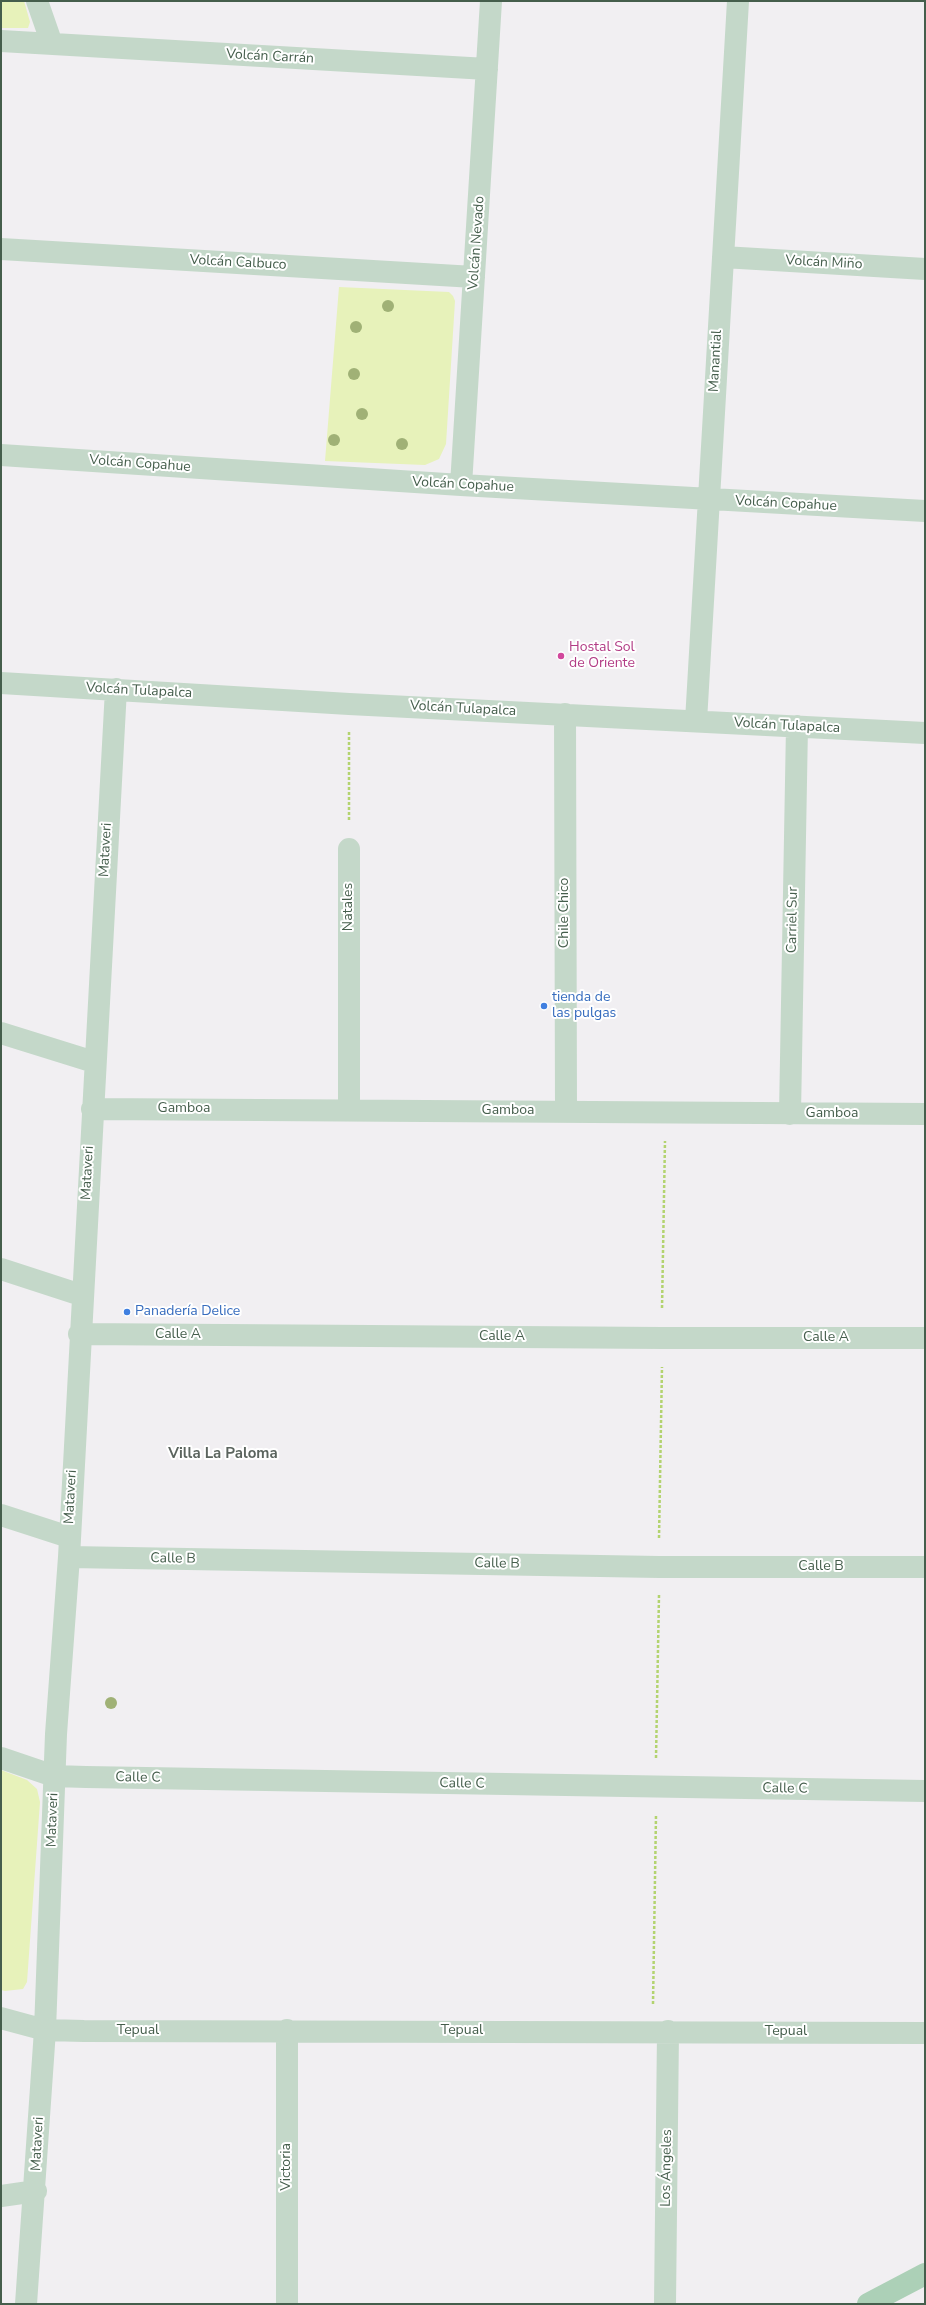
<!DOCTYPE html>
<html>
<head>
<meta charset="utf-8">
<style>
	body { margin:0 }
	#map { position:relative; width:926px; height:2305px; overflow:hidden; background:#f1eff2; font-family:"Nunito Sans",sans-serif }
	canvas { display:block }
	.frame { position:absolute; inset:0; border:2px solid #455e4c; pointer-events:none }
</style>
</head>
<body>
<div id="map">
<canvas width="926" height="2305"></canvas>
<div class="frame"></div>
</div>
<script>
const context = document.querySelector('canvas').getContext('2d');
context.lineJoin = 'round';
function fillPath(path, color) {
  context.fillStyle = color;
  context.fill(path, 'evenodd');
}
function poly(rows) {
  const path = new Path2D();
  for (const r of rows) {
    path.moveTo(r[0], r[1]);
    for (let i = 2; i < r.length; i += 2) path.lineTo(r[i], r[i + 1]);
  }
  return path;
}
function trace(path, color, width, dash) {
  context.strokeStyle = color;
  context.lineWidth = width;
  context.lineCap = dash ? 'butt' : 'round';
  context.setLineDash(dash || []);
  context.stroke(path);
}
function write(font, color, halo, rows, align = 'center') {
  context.font = font + ' "Nunito Sans",sans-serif';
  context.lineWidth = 4;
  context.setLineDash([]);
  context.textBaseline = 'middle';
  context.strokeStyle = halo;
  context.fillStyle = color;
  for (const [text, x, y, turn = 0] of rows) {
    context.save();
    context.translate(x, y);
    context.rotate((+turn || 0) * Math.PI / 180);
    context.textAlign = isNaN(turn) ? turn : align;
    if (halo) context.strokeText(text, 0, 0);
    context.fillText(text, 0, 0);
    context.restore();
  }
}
const green = poly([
	[1,1,24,1,30,22,28,28,1,28],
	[339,287,449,292,453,296,455,301,446,444,439,459,425,465,325,461],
	[1,1770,27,1780,37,1789,40,1802,27,1982,23,1989,5,1991,1,1990]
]);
const path = poly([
	[349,732,349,821],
	[662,1308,665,1141],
	[659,1538,662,1367],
	[656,1758,659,1595],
	[653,2004,656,1815]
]);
const minor = poly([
	[37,1,52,44],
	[1,41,487,69],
	[1,249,474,277],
	[723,257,925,269],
	[1,455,461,485,925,511],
	[461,485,491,1],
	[1,683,349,704,925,733],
	[565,714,566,1111],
	[696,721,738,1],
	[349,849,349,1110],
	[1,1033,94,1062],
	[92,1109,925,1114],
	[790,1114,797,726],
	[1,1269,81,1295],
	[79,1334,662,1338,925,1338],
	[1,1515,69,1537],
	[69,1557,659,1567,925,1567],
	[1,1758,54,1776,86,1777,925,1791],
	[1,2018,45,2030,84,2031,925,2033],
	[287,2030,287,2304],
	[1,2196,36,2191],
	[26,2304,45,2030,56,1734,69,1557,116,689],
	[665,2304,668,2031]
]);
const major = poly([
	[868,2304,925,2274]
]);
const trees = [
	[388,306],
	[356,327],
	[354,374],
	[362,414],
	[334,440],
	[402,444],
	[111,1703]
];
const markers = [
	[561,656,4,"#d1479c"],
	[544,1006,4,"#3f7fe0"],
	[127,1312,4,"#3f7fe0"]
];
const streetNames = [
	["Volcán Carrán",270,57,3],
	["Volcán Nevado",477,243,-86],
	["Volcán Calbuco",238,263,3],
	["Volcán Miño",824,263,3],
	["Manantial",716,361,-87],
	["Volcán Copahue",140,464,4],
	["Volcán Copahue",463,485,3],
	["Volcán Copahue",786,504,3],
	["Volcán Tulapalca",139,691,3],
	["Volcán Tulapalca",463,709,3],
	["Volcán Tulapalca",787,726,3],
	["Mataveri",106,850,-87],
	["Natales",349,907,-90],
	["Chile Chico",565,913,-90],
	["Carriel Sur",793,920,-89],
	["Gamboa",184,1109],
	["Gamboa",508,1111],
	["Gamboa",832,1114],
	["Mataveri",88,1173,-87],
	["Calle A",178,1335],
	["Calle A",502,1337],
	["Calle A",826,1338],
	["Mataveri",71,1497,-87],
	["Calle B",173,1559,1],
	["Calle B",497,1564,1],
	["Calle B",821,1567],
	["Calle C",138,1778,1],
	["Calle C",462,1784,1],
	["Calle C",785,1789,1],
	["Mataveri",53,1820,-88],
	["Tepual",138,2031],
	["Tepual",462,2031],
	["Tepual",786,2032],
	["Mataveri",38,2144,-87],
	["Victoria",287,2167,-90],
	["Los Ángeles",667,2168,-89]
];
const hotelNames = [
	["Hostal Sol",569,648],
	["de Oriente",569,664]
];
const shopNames = [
	["tienda de",552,998],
	["las pulgas",552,1014],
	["Panadería Delice",135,1312]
];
const neighbourhoodNames = [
	["Villa La Paloma",223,1454]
];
fillPath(green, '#e7f2ba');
trace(path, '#b3d36f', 2.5, [3, 2]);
trace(minor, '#c4d8c9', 22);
trace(major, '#acd0b7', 22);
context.fillStyle = '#a0b176';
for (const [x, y] of trees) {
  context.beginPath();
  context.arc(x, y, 6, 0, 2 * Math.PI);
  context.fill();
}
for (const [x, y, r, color] of markers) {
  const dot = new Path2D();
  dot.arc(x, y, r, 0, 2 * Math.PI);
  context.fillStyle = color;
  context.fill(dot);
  trace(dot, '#fff', 1.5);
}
write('14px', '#455e4c', '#fff', streetNames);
write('14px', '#b23c85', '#fff', hotelNames, 'left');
write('14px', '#366cbe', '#fff', shopNames, 'left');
write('bold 15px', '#5b645e', '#fff', neighbourhoodNames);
</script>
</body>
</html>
